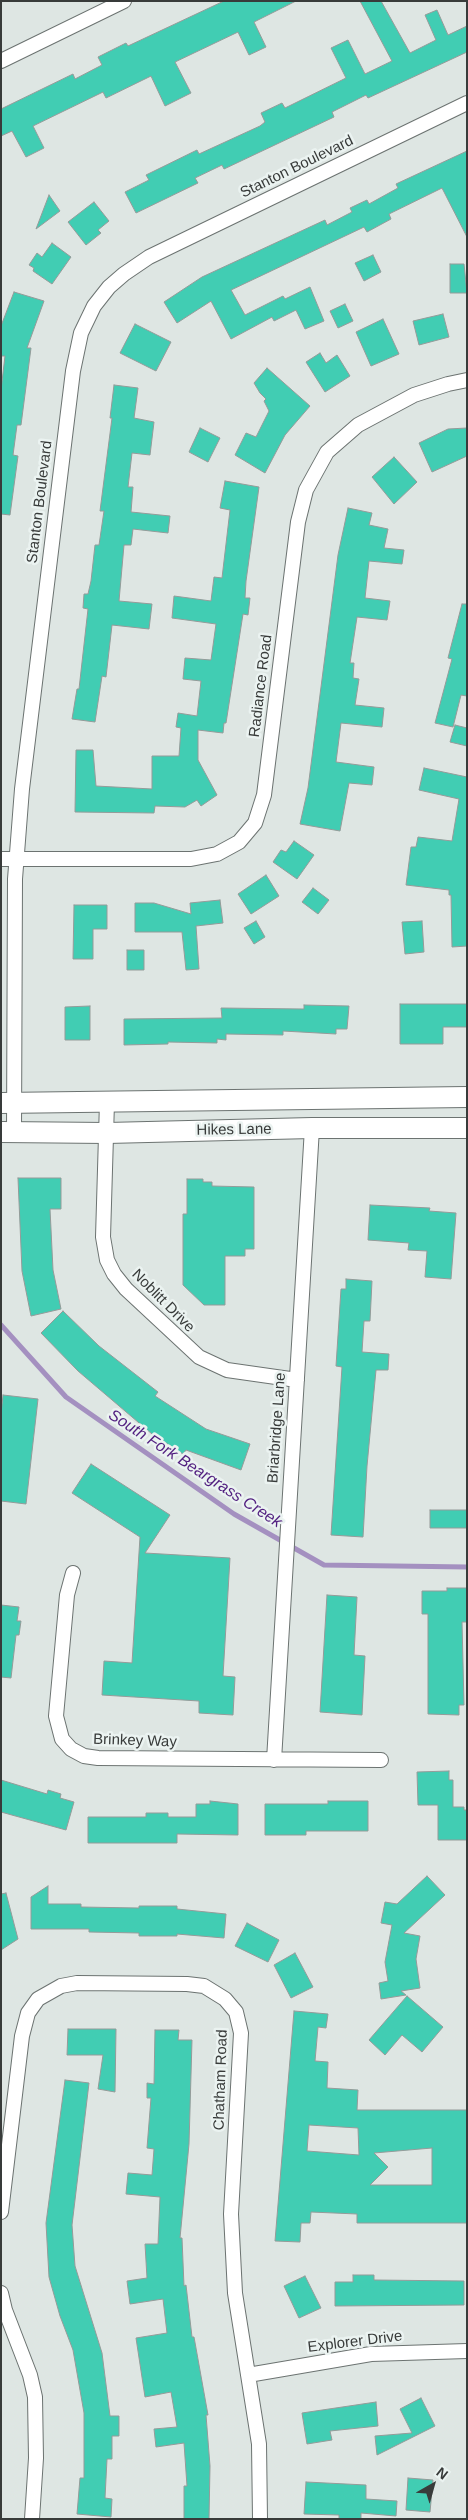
<!DOCTYPE html>
<html>
<head>
<meta charset="utf-8">
<style>
	body { margin:0 }
	#map { position:relative; width:468px; height:2520px; overflow:hidden; background:#dee6e3; font-family:Helvetica,sans-serif }
	canvas { display:block }
	.frame { position:absolute; inset:0; border:2px solid #383b3a; pointer-events:none }
	.north { position:absolute; left:408px; top:2460px; width:50px; height:50px; -webkit-text-stroke:4px #ebf3f1; paint-order:stroke; rotate:38deg; font-size:14px; font-weight:700; line-height:20px; text-align:center; color:#383b3a }
	.north::after { content:''; display:block; margin:auto; width:18px; height:22px; background:#383b3a; clip-path:polygon(50% 0,100% 100%,50% 72%,0 100%) }
</style>
</head>
<body>
<div id="map">
<canvas width="468" height="2520"></canvas>
<div class="frame"></div>
<div class="north">N</div>
</div>
<script>
const context = document.querySelector('canvas').getContext('2d');
context.lineJoin = 'round';
function poly(rows) {
  const path = new Path2D();
  for (const r of rows) {
    path.moveTo(r[0], r[1]);
    for (let i = 2; i < r.length; i += 2) path.lineTo(r[i], r[i + 1]);
  }
  return path;
}
function trace(path, color, width, dash) {
  context.strokeStyle = color;
  context.lineWidth = width;
  context.lineCap = dash ? 'butt' : 'round';
  context.setLineDash(dash || []);
  context.stroke(path);
}
function fillPath(path, color) {
  context.fillStyle = color;
  context.fill(path, 'evenodd');
}
function write(font, color, halo, rows, align = 'center') {
  context.font = font + ' Helvetica,sans-serif';
  context.lineWidth = 5;
  context.setLineDash([]);
  context.textBaseline = 'middle';
  context.strokeStyle = halo;
  context.fillStyle = color;
  for (const [text, x, y, turn = 0] of rows) {
    context.save();
    context.translate(x, y);
    context.rotate((+turn || 0) * Math.PI / 180);
    context.textAlign = isNaN(turn) ? turn : align;
    if (halo) context.strokeText(text, 0, 0);
    context.fillText(text, 0, 0);
    context.restore();
  }
}
const stream = poly([
	[1,1325,66,1397,234,1514,324,1565,467,1567]
]);
const building = poly([
	[224,1,296,1,254,22,266,47,249,55,238,32,175,62,191,93,165,106,151,76,106,98,103,92,33,126,44,148,26,157,12,131,1,136,1,109,73,74,75,79,102,65,98,57,126,43,128,46,224,1],
	[360,1,381,1,410,53,436,40,425,15,437,10,448,35,467,26,467,52,368,98,366,95,332,112,334,117,224,169,222,165,195,178,198,183,136,213,125,192,149,180,146,175,197,150,199,154,260,126,265,122,261,113,282,103,285,108,346,78,331,48,348,40,365,74,392,61,360,1],
	[467,151,467,237,442,188,389,214,391,219,367,232,364,227,231,290,245,315,283,296,285,299,310,287,324,321,305,329,296,310,274,321,272,317,231,339,211,301,177,323,164,302,202,277,325,220,327,225,352,212,350,208,367,200,369,204,398,188,396,184,467,151],
	[49,195,60,211,36,229,49,195],
	[94,202,109,221,98,230,101,233,86,245,68,222,94,202],
	[52,243,71,257,52,284,33,271,34,268,29,265,37,253,42,257,52,243],
	[373,255,381,272,364,281,355,263,373,255],
	[450,264,464,264,467,293,450,293,450,264],
	[14,292,44,301,27,348,31,348,21,425,17,425,13,455,18,456,10,515,1,514,1,390,5,356,1,356,1,326,14,292],
	[345,304,353,321,338,328,330,311,345,304],
	[443,314,449,337,419,345,413,321,443,314],
	[383,319,399,354,371,366,356,332,383,319],
	[135,324,171,342,156,371,120,353,135,324],
	[320,353,326,363,337,355,350,376,325,392,306,362,320,353],
	[267,368,310,406,285,435,265,473,235,455,246,433,256,437,269,411,264,401,266,399,260,393,254,383,267,368],
	[114,385,138,388,134,418,154,422,150,455,132,453,128,487,133,487,131,512,170,516,168,533,133,529,131,545,124,545,119,601,152,604,149,629,112,625,106,677,102,676,95,722,72,719,77,689,79,689,88,609,83,608,84,594,88,594,91,581,95,545,99,545,104,511,100,511,112,418,110,418,114,385],
	[200,428,220,438,208,462,189,452,200,428],
	[467,428,467,456,432,472,419,443,448,429,467,428],
	[394,457,417,482,394,504,372,477,394,457],
	[225,481,259,487,246,581,245,598,250,598,248,615,243,614,226,723,224,723,223,733,198,730,198,760,217,795,201,806,197,800,185,807,155,806,154,813,75,812,76,750,93,750,96,786,152,789,152,756,179,756,181,728,176,727,178,713,197,716,201,681,183,679,185,658,211,660,216,624,172,618,174,596,211,601,214,577,222,578,230,510,220,508,225,481],
	[348,508,372,513,369,525,388,529,384,548,404,550,402,564,369,561,365,598,390,601,387,620,357,617,350,663,354,663,353,678,359,679,355,705,384,708,382,727,341,723,336,762,374,767,372,785,349,783,340,831,300,824,308,788,338,555,348,508],
	[462,604,467,604,467,696,461,695,453,727,435,723,452,659,448,658,462,604],
	[455,725,467,728,467,746,450,742,455,725],
	[424,768,467,777,467,946,452,947,451,895,449,895,449,890,406,885,411,847,416,847,418,837,452,841,459,799,419,790,424,768],
	[294,841,314,855,297,879,273,862,281,850,286,852,294,841],
	[266,875,279,896,251,914,238,894,266,875],
	[313,888,329,900,318,914,302,902,313,888],
	[220,900,223,923,196,926,199,969,186,970,182,932,135,932,135,903,154,903,191,914,190,903,220,900],
	[74,905,107,905,107,929,93,929,93,959,73,959,74,905],
	[256,921,265,937,254,944,244,928,256,921],
	[422,921,424,952,405,954,402,922,422,921],
	[127,950,144,950,144,970,127,970,127,950],
	[400,1004,467,1004,467,1027,443,1027,443,1044,400,1044,400,1004],
	[304,1005,349,1006,347,1029,336,1029,336,1034,283,1031,283,1035,226,1034,226,1040,217,1039,217,1043,168,1042,168,1044,124,1045,124,1019,222,1018,221,1008,304,1009,304,1005],
	[90,1006,90,1040,65,1040,65,1007,90,1006],
	[18,1178,61,1178,61,1209,50,1209,53,1270,61,1309,31,1316,22,1271,18,1178],
	[187,1179,203,1179,203,1182,212,1182,212,1186,254,1187,254,1249,245,1249,245,1256,225,1256,225,1305,204,1305,183,1285,183,1214,187,1214,187,1179],
	[370,1205,430,1208,429,1211,456,1213,451,1279,425,1277,427,1251,408,1250,409,1243,368,1240,370,1205],
	[346,1279,372,1281,370,1321,364,1321,362,1352,389,1354,388,1370,376,1370,367,1466,363,1537,331,1535,342,1367,336,1366,341,1289,346,1289,346,1279],
	[63,1311,99,1346,158,1392,155,1396,206,1429,250,1444,241,1470,186,1450,183,1454,152,1434,78,1371,41,1333,63,1311],
	[3,1395,38,1399,26,1504,1,1501,1,1414,3,1395],
	[91,1464,170,1515,145,1553,230,1558,223,1676,235,1677,233,1715,199,1713,199,1701,102,1695,104,1661,132,1663,140,1537,72,1493,91,1464],
	[430,1510,467,1510,467,1528,430,1528,430,1510],
	[447,1588,467,1588,467,1622,462,1622,464,1705,459,1705,459,1715,428,1714,428,1614,422,1614,422,1591,447,1591,447,1588],
	[327,1595,357,1597,354,1655,365,1656,362,1715,320,1712,327,1595],
	[1,1605,19,1607,17,1621,21,1621,19,1635,16,1635,11,1678,1,1677,1,1605],
	[449,1771,449,1780,453,1780,453,1807,464,1807,464,1810,467,1810,467,1840,438,1840,438,1805,418,1805,417,1772,449,1771],
	[1,1780,47,1794,48,1790,61,1794,60,1798,74,1802,66,1830,1,1812,1,1780],
	[210,1801,238,1804,238,1835,177,1834,177,1843,88,1843,88,1817,146,1817,146,1813,168,1813,168,1817,196,1817,196,1804,210,1804,210,1801],
	[328,1801,368,1801,368,1831,306,1831,306,1835,265,1835,265,1804,328,1804,328,1801],
	[427,1876,445,1895,404,1933,420,1936,416,1959,420,1988,401,1991,406,1995,381,1999,379,1983,388,1981,385,1962,392,1925,381,1923,385,1902,397,1904,427,1876],
	[48,1886,48,1904,81,1904,81,1907,139,1908,139,1906,177,1906,177,1909,226,1914,224,1938,177,1934,177,1936,139,1936,139,1933,89,1932,89,1929,31,1929,31,1897,48,1886],
	[6,1893,18,1939,1,1950,1,1894,6,1893],
	[247,1923,279,1940,268,1962,235,1946,247,1923],
	[295,1953,313,1987,291,1998,274,1965,295,1953],
	[407,1996,443,2027,422,2052,402,2035,385,2055,369,2040,407,1996],
	[294,2011,328,2014,326,2028,318,2027,315,2061,328,2062,327,2088,358,2090,357,2110,467,2110,467,2223,357,2223,357,2214,311,2212,310,2223,301,2223,300,2242,275,2241,294,2011],
	[309,2125,358,2128,359,2155,307,2151,309,2125],
	[432,2148,432,2185,370,2185,388,2167,374,2153,432,2148],
	[68,2029,116,2029,115,2092,98,2089,103,2055,67,2055,68,2029],
	[155,2030,179,2030,178,2040,192,2040,189,2144,180,2238,182,2238,184,2286,186,2285,192,2337,194,2337,208,2415,206,2415,210,2466,209,2519,184,2519,184,2486,187,2486,184,2443,156,2447,154,2429,177,2427,171,2392,145,2397,136,2338,167,2333,163,2299,130,2304,127,2281,147,2278,145,2244,158,2244,160,2197,126,2194,128,2173,152,2175,154,2149,147,2148,151,2098,147,2098,147,2083,154,2084,155,2030],
	[65,2080,89,2083,72,2225,75,2266,102,2353,110,2416,119,2416,119,2436,112,2436,112,2459,107,2459,105,2498,112,2499,111,2517,77,2514,80,2478,84,2478,84,2413,73,2350,60,2316,49,2277,46,2223,65,2080],
	[353,2275,374,2275,374,2280,464,2281,464,2305,335,2306,335,2282,353,2282,353,2275],
	[305,2276,321,2308,299,2318,284,2286,305,2276],
	[421,2398,435,2426,377,2455,375,2436,412,2433,400,2409,421,2398],
	[376,2402,378,2426,330,2431,332,2440,307,2444,302,2413,376,2402],
	[408,2478,433,2480,430,2512,406,2510,408,2478],
	[306,2482,366,2485,366,2499,397,2501,396,2516,361,2513,361,2519,339,2519,339,2515,304,2514,306,2482]
]);
const minor = poly([
	[1,61,124,1],
	[1,859,191,859,217,854,239,842,255,823,264,795,298,522,306,490,327,452,358,425,414,395,448,384,467,380],
	[107,1102,103,1237,107,1260,114,1274,126,1289,199,1357,227,1370,297,1380],
	[14,1132,15,879,22,789,73,371,81,333,94,306,109,287,124,274,149,257,467,103],
	[73,1573,67,1595,56,1716,62,1739,71,1749,84,1756,98,1758,381,1760],
	[274,1760,312,1128],
	[1,2212,22,2036,28,2013,38,1999,61,1986,77,1983,187,1984,204,1986,225,1999,236,2012,241,2033,231,2214,235,2293,259,2444,260,2519],
	[1,2293,5,2310,30,2375,35,2397,36,2458,32,2519],
	[248,2375,371,2354,467,2351]
]);
const secondary = poly([
	[1,1103,467,1097],
	[1,1132,107,1133,312,1128,467,1128]
]);
const streetNames = [
	["Stanton Boulevard",297,167,-26],
	["Stanton Boulevard",40,502,-83],
	["Radiance Road",261,686,-83],
	["Hikes Lane",234,1130,-1],
	["Noblitt Drive",163,1301,45],
	["Briarbridge Lane",277,1428,-86],
	["Brinkey Way",135,1741,2],
	["Chatham Road",221,2080,-88],
	["Explorer Drive",355,2342,-7]
];
const waterNames = [
	["South Fork Beargrass Creek",195,1469,33]
];
trace(stream, '#a490c0', 5);
fillPath(building, '#41cdb3');
trace(building, '#949b99', 1);
trace(minor, '#6c7371', 16);
trace(secondary, '#6c7371', 22);
trace(minor, '#fff', 14);
trace(secondary, '#fff', 20);
write('15px', '#383b3a', '#ebf3f1', streetNames);
write('italic 16px', '#511e7f', '#ebf3f1', waterNames);
</script>
</body>
</html>
